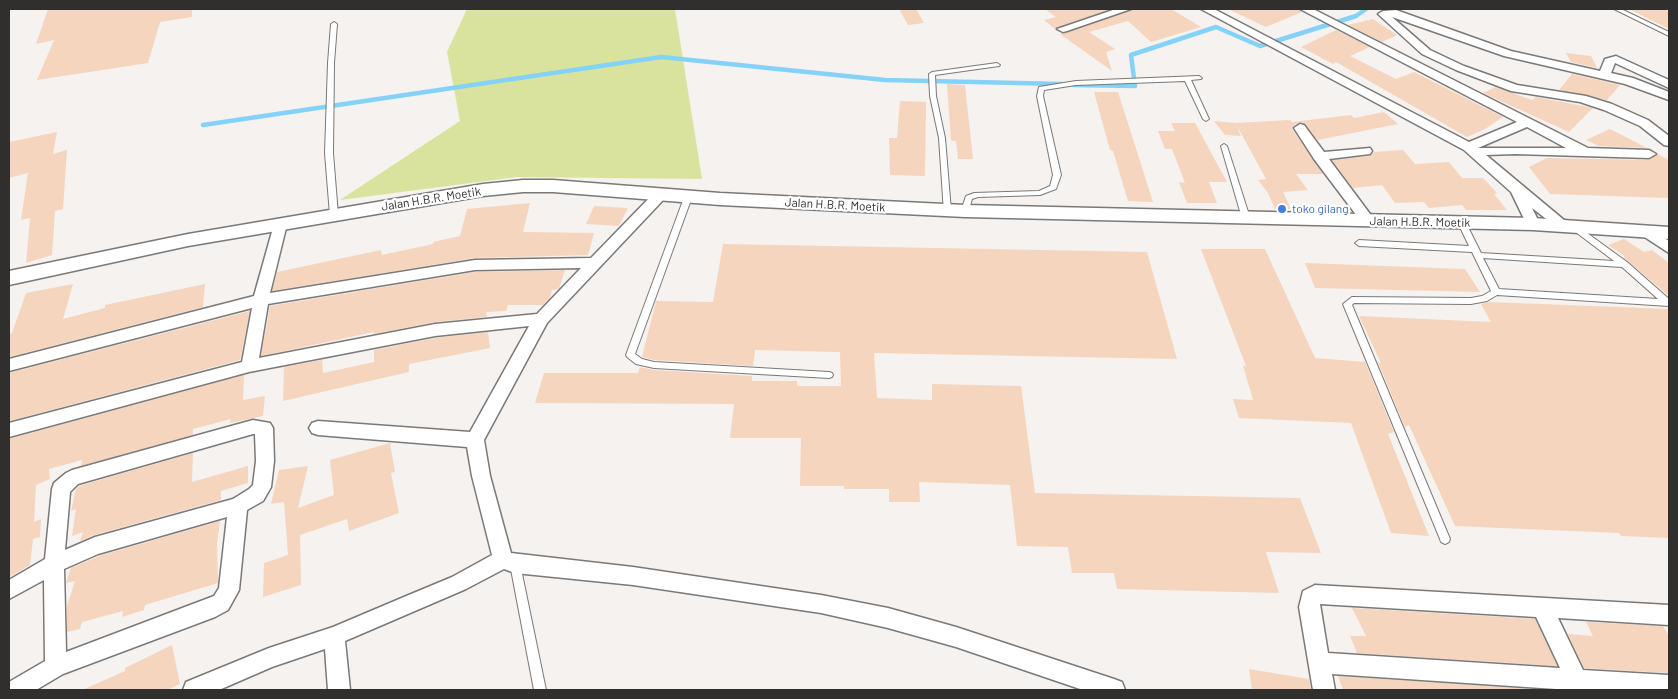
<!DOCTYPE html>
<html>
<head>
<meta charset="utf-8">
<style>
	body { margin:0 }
	#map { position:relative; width:1678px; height:699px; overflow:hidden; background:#f5f2f0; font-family:Barlow,sans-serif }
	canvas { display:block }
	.frame { position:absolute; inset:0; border:10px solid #302f2e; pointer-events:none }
</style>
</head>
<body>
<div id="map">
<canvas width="1678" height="699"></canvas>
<div class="frame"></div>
</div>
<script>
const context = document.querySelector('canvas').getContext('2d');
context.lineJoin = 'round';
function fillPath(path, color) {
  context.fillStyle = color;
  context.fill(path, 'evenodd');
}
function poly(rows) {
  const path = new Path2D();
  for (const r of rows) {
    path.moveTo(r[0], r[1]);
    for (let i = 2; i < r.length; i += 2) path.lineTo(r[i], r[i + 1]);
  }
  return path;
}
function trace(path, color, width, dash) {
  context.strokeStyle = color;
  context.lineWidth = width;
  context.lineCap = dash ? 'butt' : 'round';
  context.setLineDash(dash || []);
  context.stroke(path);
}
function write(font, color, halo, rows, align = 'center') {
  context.font = font + ' Barlow,sans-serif';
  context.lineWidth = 4.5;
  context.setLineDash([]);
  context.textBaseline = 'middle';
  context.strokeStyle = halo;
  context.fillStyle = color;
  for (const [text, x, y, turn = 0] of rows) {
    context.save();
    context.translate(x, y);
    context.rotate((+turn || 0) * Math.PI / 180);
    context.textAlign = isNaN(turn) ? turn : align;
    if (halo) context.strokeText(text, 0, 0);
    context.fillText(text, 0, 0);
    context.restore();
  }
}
const green = poly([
	[467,9,675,9,702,179,517,177,340,200,460,121,447,52]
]);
const stream = poly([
	[1074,85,1135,86,1131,55,1216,27,1260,46,1356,16,1366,9],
	[203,125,661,57,885,80,1062,84]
]);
const building = poly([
	[48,9,192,9,192,17,160,22,148,63,37,80,54,40,36,44],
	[899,9,916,9,924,23,908,25],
	[1045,9,1111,9,1055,29,1044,20,1056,17],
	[1133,9,1171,9,1201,27,1151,42,1128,21,1089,32,1115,49,1106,52,1112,71,1060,34],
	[1228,9,1298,9,1302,12,1266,27],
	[1629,9,1664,9,1669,12,1669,29],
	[1373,19,1397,35,1382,42,1348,25],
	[1336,30,1370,47,1350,56,1396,79,1414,72,1503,117,1485,129,1467,137,1336,62,1333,64,1301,47],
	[1566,53,1591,56,1597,68,1571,62],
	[1572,74,1620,85,1607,100,1559,90],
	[947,84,965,85,973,159,958,159,956,141,951,141],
	[1496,87,1532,100,1536,97,1593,108,1569,132,1483,93],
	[1094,92,1118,92,1153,202,1128,201,1113,151,1110,150],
	[900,101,926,102,925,176,890,175,889,138,897,138],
	[1384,112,1398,124,1318,140,1304,123,1299,122,1293,126,1292,129,1323,174,1296,174,1308,190,1283,192,1291,209,1275,209,1268,193,1258,180,1266,179,1236,124,1241,136,1225,135,1214,121,1236,123,1290,120,1292,122,1351,115,1354,118],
	[1171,123,1195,123,1227,182,1209,182,1217,203,1187,203,1179,182,1185,183,1172,149,1165,149,1158,131,1175,131],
	[1610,129,1647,148,1599,146,1586,140],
	[57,132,53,154,67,150,63,209,55,211,52,255,26,263,30,218,21,220,28,173,9,178,9,142],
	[1403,150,1415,164,1449,162,1462,178,1483,178,1497,193,1494,194,1507,210,1466,210,1462,205,1429,208,1424,202,1395,203,1382,185,1353,188,1332,160,1370,156,1374,152],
	[1658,154,1669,160,1669,198,1550,194,1529,167,1547,158,1649,160],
	[530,203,523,232,594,233,588,255,475,258,272,291,277,272,381,250,382,255,433,244,433,242,460,236,467,209],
	[594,206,628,208,619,226,586,224],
	[1624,239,1644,252,1652,250,1669,263,1669,296,1623,257,1625,256,1608,245],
	[723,244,1147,252,1177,359,874,353,877,398,932,400,932,384,1021,386,1035,493,1300,498,1321,553,1266,552,1279,593,1117,589,1114,573,1072,573,1068,547,1017,546,1010,485,919,482,920,502,889,502,889,489,844,489,844,486,800,486,801,438,730,438,734,404,535,403,544,373,638,373,640,367,654,370,752,376,752,381,797,381,797,386,841,386,840,352,755,350,753,366,654,360,642,357,656,301,713,302],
	[1201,249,1265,249,1315,358,1365,362,1394,432,1388,434,1429,536,1391,533,1351,423,1239,418,1233,399,1253,400,1243,366,1246,366],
	[1305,263,1465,269,1480,292,1315,288],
	[565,270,559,289,552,290,550,298,543,305,508,305,506,311,486,312,487,317,435,322,374,334,374,332,261,356,270,306,475,272],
	[73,284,63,319,105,308,105,305,205,284,203,307,9,357,9,334,12,333,26,293],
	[1489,302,1669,309,1669,538,1621,536,1619,533,1455,526,1409,425,1405,427,1378,362,1381,363,1359,316,1491,322,1481,304],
	[250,311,240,360,9,421,9,373],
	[488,332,490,348,409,364,409,372,283,401,284,367,322,360,323,373,374,362,374,350,435,338],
	[244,375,243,400,265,396,263,416,230,423,231,419,193,429,193,435,81,466,82,460,49,469,50,479,36,485,34,522,41,519,40,537,33,539,30,565,9,577,9,439],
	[390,443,395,472,391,473,399,513,349,531,347,519,300,535,301,585,263,597,264,563,288,555,284,502,271,504,279,470,308,466,298,508,334,495,330,460],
	[193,453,192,482,248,466,248,483,221,491,221,500,94,535,80,541,83,532,72,536,76,509,71,511,76,489,79,486],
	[220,521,217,543,218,583,145,605,144,610,122,617,123,611,82,622,80,629,67,632,67,606,75,581,66,583,71,568,99,556],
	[1352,608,1535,619,1557,666,1357,653,1350,636,1366,636],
	[1586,622,1663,626,1669,636,1669,673,1584,668,1568,634,1593,636],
	[172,645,180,684,167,690,82,690,125,671,125,668],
	[1249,669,1309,679,1311,690,1252,690],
	[1338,676,1547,690,1343,690]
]);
const service = poly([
	[1614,9,1621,9,1669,32,1669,36,1614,9],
	[334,22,337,24,334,63,333,153,338,215,334,217,330,215,325,153,328,63,331,24,334,22],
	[997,63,1000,65,999,66,935,75,936,96,945,138,951,211,950,213,944,213,939,138,930,96,929,74,932,72,997,63],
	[1199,76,1202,78,1201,79,1191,80,1209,119,1206,121,1203,119,1185,81,1076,85,1044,90,1043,96,1061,175,1056,189,1040,195,978,197,972,199,968,213,962,213,961,211,966,196,974,193,1039,191,1050,186,1053,175,1037,96,1039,87,1076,81,1199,76],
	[1224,144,1227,146,1250,218,1249,220,1246,220,1242,218,1221,146,1224,144],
	[685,195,688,195,692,197,635,354,642,359,654,362,829,372,832,373,833,375,832,377,829,378,654,368,636,364,627,357,626,355,685,195],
	[1459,221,1465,221,1481,253,1614,261,1569,227,1573,224,1576,225,1627,262,1669,299,1669,306,1497,295,1487,301,1471,304,1354,303,1352,305,1450,539,1449,542,1445,544,1441,542,1440,539,1343,304,1352,297,1471,298,1482,296,1491,291,1472,252,1359,246,1355,243,1359,240,1469,246,1458,223,1459,221],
	[1483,258,1622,267,1658,299,1499,289,1483,258],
	[515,559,519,561,520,564,546,690,534,690,510,564,511,561,515,559]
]);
const minor = poly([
	[1116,9,1131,9,1067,31,1063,32,1057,29,1116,9],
	[1201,9,1214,9,1469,142,1517,122,1300,9,1313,9,1588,148,1649,150,1656,154,1649,158,1515,154,1486,155,1570,225,1563,230,1558,228,1532,208,1540,224,1533,229,1528,227,1511,192,1464,150,1201,9],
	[1527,127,1566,148,1478,148,1527,127],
	[1396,10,1511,51,1600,71,1605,59,1616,56,1669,80,1669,88,1615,63,1611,73,1633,78,1669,92,1669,100,1625,84,1504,56,1392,17,1430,50,1464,66,1517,85,1586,96,1612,104,1648,120,1669,136,1669,146,1664,145,1640,126,1604,110,1580,102,1511,91,1456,70,1422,54,1378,14,1383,11,1396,10],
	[1300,124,1304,125,1324,152,1370,148,1372,151,1370,154,1329,159,1373,218,1375,221,1373,224,1363,224,1314,159,1294,128,1300,124],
	[660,191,667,195,665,198,547,323,484,440,490,476,511,553,633,567,821,595,888,608,956,627,1114,679,1122,682,1125,690,1083,690,956,647,888,628,821,613,633,585,515,573,504,569,466,589,345,641,350,690,328,690,325,649,272,667,219,690,183,690,186,682,269,648,333,627,404,597,452,577,492,555,472,476,467,447,318,435,312,433,309,428,312,423,318,421,470,432,529,326,435,336,249,372,9,437,9,423,242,362,252,308,9,371,9,359,254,296,275,221,280,219,287,224,270,293,475,260,591,258,655,192,660,191],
	[581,268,537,314,435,324,259,358,268,304,475,270,581,268],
	[1648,228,1669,241,1669,253,1643,236,1641,233,1648,228],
	[253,420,270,423,273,428,274,461,271,487,263,501,247,510,239,590,228,610,215,617,63,674,36,690,9,690,9,682,45,661,44,580,9,599,9,580,45,559,52,489,54,483,66,473,72,470,253,420],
	[253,434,255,434,256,461,253,485,249,489,233,499,95,537,65,550,70,492,78,484,253,434],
	[227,517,219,588,214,596,66,652,64,569,98,554,227,517],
	[1315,585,1669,605,1669,625,1558,618,1583,670,1669,675,1669,690,1571,690,1332,674,1335,690,1313,690,1299,607,1303,591,1315,585],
	[1320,604,1536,617,1560,668,1328,653,1320,604]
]);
const tertiary = poly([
	[523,180,553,180,720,193,965,205,1533,218,1669,227,1669,239,1533,230,965,217,720,205,553,192,523,192,483,196,188,246,9,285,9,271,188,234,483,184,523,180]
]);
const markers = [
	[1282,209,5,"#3f7fe0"]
];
const streetNames = [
	["Jalan H.B.R. Moetik",431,199,-9],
	["Jalan H.B.R. Moetik",835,205,3],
	["Jalan H.B.R. Moetik",1420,222,1]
];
const shopNames = [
	["toko gilang",1292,209]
];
fillPath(green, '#dae39e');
trace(stream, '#84d2f8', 4.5);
fillPath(building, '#f5d5be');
trace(service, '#7b7977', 2);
trace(minor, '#7b7977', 3);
trace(tertiary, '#7b7977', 3);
fillPath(service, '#fff');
fillPath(minor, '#fff');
fillPath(tertiary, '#fff');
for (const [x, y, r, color] of markers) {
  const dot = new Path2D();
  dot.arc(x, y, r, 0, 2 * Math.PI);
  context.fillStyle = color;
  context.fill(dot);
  trace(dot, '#fff', 2);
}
write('12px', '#302f2e', '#fff', streetNames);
write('12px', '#366cbe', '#fff', shopNames, 'left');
</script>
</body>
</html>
